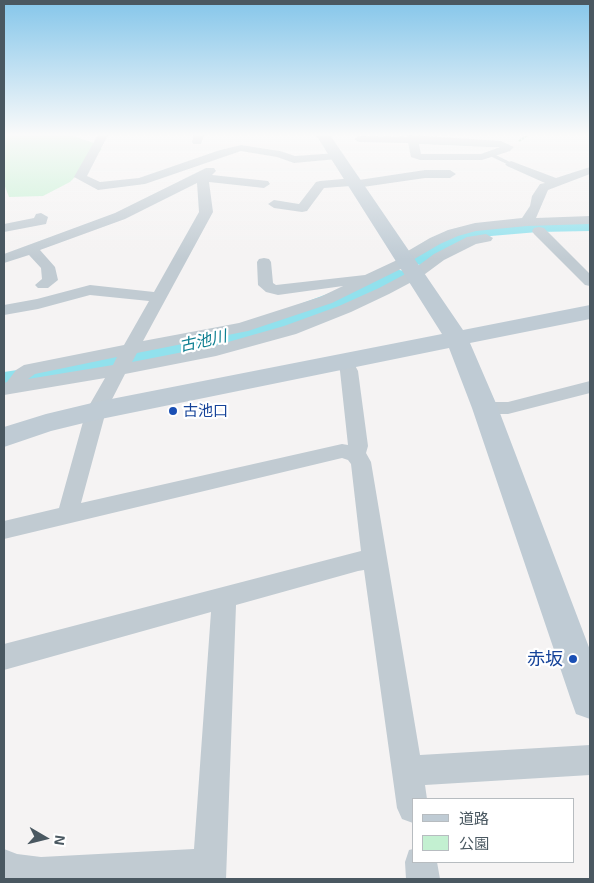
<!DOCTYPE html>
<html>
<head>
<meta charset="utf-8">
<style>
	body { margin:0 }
	#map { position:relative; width:594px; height:883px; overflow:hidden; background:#f5f3f3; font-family:"Exo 2","Noto Sans JP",sans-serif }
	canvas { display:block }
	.frame { position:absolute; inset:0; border:5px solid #4a5861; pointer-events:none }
	.legend { position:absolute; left:412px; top:798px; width:162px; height:65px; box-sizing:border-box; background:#fff; border:1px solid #b7bcc0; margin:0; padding:6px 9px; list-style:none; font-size:15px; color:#4a5861 }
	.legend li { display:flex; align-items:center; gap:10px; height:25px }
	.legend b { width:25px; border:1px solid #b7bcc0 }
	.north { position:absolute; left:20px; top:813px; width:50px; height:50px; -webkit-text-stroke:4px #fff; paint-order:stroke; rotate:98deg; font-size:14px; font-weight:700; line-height:20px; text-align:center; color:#4a5861 }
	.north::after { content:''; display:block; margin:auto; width:18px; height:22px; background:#4a5861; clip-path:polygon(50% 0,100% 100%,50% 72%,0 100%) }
</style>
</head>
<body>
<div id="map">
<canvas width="594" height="883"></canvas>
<div class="frame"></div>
<ul class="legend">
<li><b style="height:6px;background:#bfcbd4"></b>道路</li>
<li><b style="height:14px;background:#c3f0d1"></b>公園</li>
</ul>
<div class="north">N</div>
</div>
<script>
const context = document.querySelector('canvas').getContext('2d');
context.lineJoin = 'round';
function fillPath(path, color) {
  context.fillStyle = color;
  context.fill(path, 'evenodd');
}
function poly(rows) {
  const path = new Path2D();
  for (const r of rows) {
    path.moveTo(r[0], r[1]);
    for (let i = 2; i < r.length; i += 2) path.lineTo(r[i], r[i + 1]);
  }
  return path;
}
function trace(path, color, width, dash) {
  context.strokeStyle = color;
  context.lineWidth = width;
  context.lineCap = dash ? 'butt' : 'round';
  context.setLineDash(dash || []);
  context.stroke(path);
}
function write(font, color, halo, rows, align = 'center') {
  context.font = font + ' "Exo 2","Noto Sans JP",sans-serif';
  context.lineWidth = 4.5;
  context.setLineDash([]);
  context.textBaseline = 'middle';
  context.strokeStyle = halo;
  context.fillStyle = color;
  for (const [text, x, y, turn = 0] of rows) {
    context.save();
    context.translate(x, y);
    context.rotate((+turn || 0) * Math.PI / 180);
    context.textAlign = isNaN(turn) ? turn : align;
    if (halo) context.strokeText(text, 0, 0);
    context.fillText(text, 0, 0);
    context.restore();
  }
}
const green = poly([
	[4,135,70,135,94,143,102,149,70,182,43,196,9,197,4,184]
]);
const river = poly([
	[538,218,590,219,590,231,538,232,491,236,454,249,432,264,424,266,416,264,412,259,416,254,438,239,480,225,538,218],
	[395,269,404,271,407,276,404,281,283,329,217,347,63,381,4,392,4,372,63,363,214,331,265,317,395,269]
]);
const path = poly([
	[519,141,528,135]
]);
const lane = poly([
	[492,155,496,155,514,164,509,165,492,157,492,155]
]);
const street = poly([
	[98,135,108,135,87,176,100,182,139,178,220,150,241,145,280,151,295,156,337,153,343,156,337,159,294,163,277,157,241,151,145,184,98,190,74,177,98,135],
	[194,135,204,135,201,144,193,144,192,142,194,135],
	[407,135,501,141,514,147,510,151,482,160,420,160,411,157,408,143,359,142,354,139,359,136,407,137,407,135],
	[419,144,487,147,500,147,481,154,421,154,419,144],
	[511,161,556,178,590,167,590,174,548,190,536,218,590,216,590,224,527,226,476,231,458,236,440,244,411,261,405,267,332,303,248,331,137,353,132,362,214,346,284,326,339,306,379,288,411,271,434,254,467,237,486,234,493,238,491,241,476,244,444,260,421,277,389,294,351,312,296,334,216,356,125,374,106,411,81,503,342,444,348,445,340,371,336,362,339,358,345,356,351,358,358,371,368,446,366,453,371,462,420,755,590,745,590,775,425,785,427,799,413,799,413,823,402,819,397,808,364,570,358,571,236,605,226,879,4,879,4,849,17,854,41,857,194,849,211,612,4,670,4,644,361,551,351,464,348,460,342,458,4,539,4,521,59,508,86,411,105,378,4,395,4,383,7,382,16,370,24,365,124,345,149,301,90,295,38,309,4,315,4,305,37,299,90,285,154,292,199,212,197,183,125,219,40,250,55,267,58,280,48,288,38,288,35,285,42,279,41,268,29,255,4,263,4,254,115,213,206,168,214,168,216,171,212,175,268,181,270,184,264,188,209,182,213,212,143,341,239,323,320,297,343,286,278,295,266,292,258,285,257,262,259,259,264,258,269,259,271,262,273,283,276,285,365,275,395,261,401,255,430,238,448,230,475,223,522,218,530,206,532,196,540,184,545,183,507,166,505,164,511,161],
	[117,357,113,365,28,379,35,374,117,357],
	[425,170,450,170,456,174,450,178,425,178,356,188,351,186,324,188,307,211,302,212,274,208,268,204,274,200,299,204,316,182,320,181,354,178,359,180,425,170],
	[41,213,48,217,46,224,4,232,4,224,34,218,36,214,41,213],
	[539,227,544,228,590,274,590,286,585,285,534,234,532,231,534,228,539,227],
	[590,381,590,393,508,414,485,414,478,413,476,408,478,403,485,402,508,402,590,381],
	[413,849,413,862,437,862,440,879,406,879,405,862,409,850,413,849]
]);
const secondary = poly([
	[316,135,330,135,463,330,590,305,590,319,470,343,498,408,590,650,590,719,576,714,571,700,472,408,449,348,96,420,51,431,4,447,4,427,46,414,96,402,442,334,316,135]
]);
const markers = [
	[173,411,5,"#1a4fb4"],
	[573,659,5,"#1a4fb4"]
];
const transitNames = [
	["古池口",183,411]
];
const waterNames = [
	["古池川",203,341,-13]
];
const nearTransitnames = [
	["赤坂",563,659]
];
fillPath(green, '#c3f0d1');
fillPath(river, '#91e1ed');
trace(path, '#7bcf9f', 2, [2.5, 1]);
fillPath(lane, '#c1cbd2');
fillPath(street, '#c1cbd2');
fillPath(secondary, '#bfcbd4');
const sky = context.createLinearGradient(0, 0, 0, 259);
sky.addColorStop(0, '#85c6ea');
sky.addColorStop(0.52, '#fafafa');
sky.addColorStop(1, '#fafafa00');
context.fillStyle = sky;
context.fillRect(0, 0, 594, 259);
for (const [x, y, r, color] of markers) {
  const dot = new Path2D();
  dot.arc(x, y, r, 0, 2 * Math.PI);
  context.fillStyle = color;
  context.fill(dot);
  trace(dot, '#fff', 2);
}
write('15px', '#164399', '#fff', transitNames, 'left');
write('italic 16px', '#0e7f91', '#fff', waterNames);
write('18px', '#164399', '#fff', nearTransitnames, 'right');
</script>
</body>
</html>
